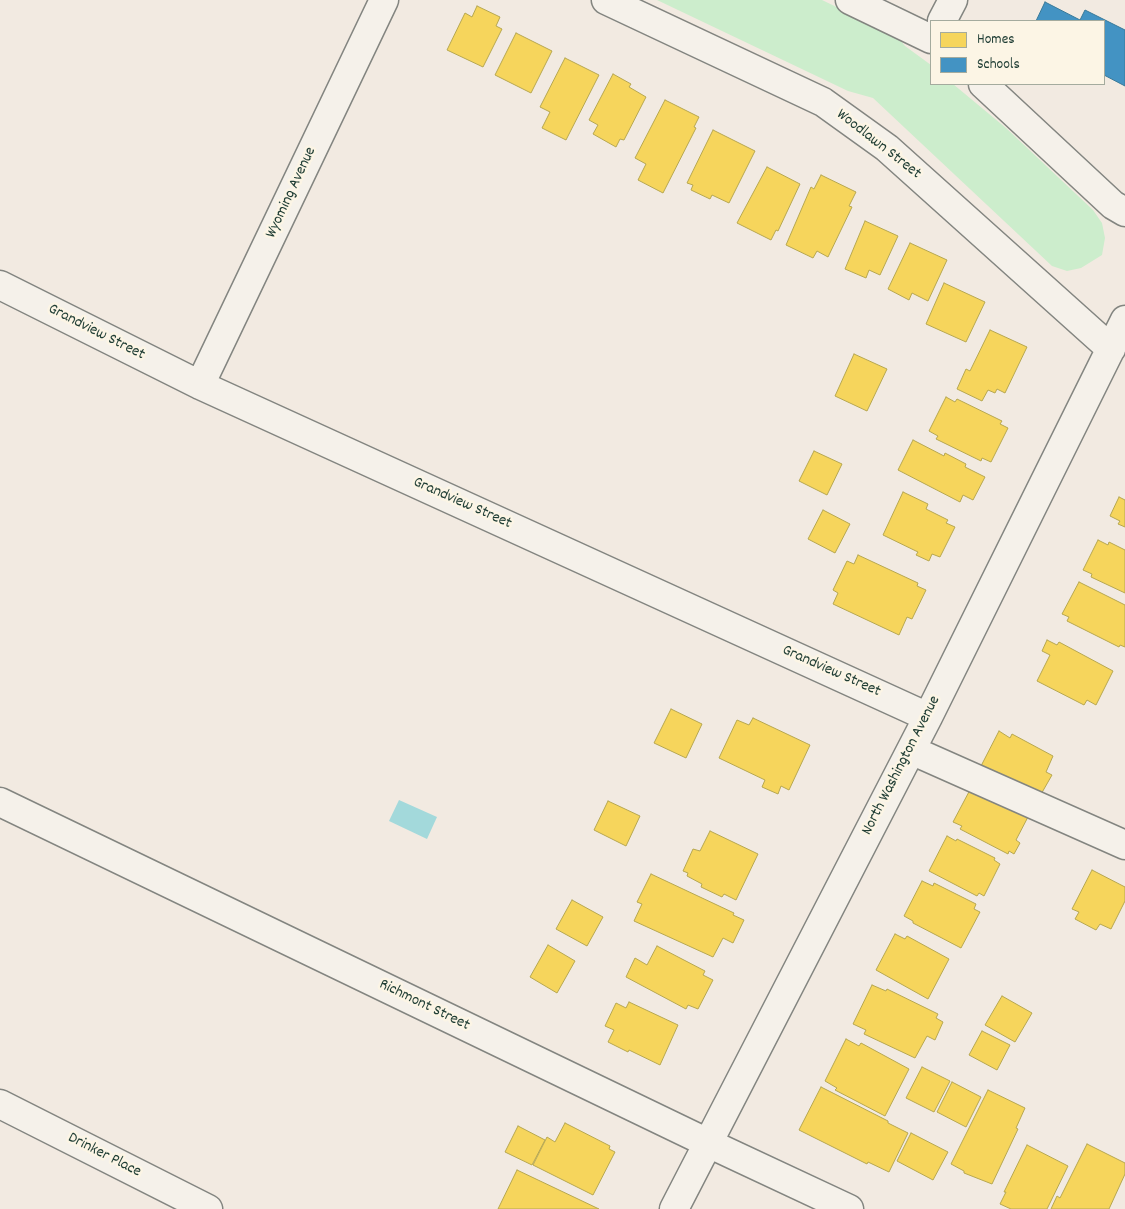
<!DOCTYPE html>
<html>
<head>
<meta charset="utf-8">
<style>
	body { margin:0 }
	#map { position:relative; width:1125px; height:1209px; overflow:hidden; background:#f2eae1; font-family:Dekko,sans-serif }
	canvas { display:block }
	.legend { position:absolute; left:930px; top:20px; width:175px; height:65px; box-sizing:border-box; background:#fcf5e5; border:1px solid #a4ab9e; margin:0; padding:6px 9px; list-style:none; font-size:15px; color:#1f3d34 }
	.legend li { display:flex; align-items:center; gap:10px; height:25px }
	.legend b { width:25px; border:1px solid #a4ab9e }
</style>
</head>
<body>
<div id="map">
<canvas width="1125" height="1209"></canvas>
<ul class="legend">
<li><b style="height:14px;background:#f6d55c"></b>Homes</li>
<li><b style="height:14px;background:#4393c3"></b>Schools</li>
</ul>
</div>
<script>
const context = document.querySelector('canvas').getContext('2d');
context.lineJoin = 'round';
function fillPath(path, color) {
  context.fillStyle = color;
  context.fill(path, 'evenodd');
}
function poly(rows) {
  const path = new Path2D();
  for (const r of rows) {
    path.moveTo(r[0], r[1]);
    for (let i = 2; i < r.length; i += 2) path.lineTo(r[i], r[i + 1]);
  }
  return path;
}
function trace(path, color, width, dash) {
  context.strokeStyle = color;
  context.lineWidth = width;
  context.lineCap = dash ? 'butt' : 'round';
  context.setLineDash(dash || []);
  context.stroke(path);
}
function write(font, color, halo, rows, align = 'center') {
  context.font = font + ' Dekko,sans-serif';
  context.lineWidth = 5;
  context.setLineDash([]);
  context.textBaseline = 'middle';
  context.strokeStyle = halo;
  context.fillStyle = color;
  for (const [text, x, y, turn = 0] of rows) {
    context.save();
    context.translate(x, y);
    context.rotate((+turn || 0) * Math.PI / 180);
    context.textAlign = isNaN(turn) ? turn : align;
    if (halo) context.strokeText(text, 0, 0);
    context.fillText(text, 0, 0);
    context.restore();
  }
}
const green = poly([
	[657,0,822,0,897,36,905,46,931,65,931,84,953,84,1006,128,1093,210,1102,223,1105,238,1102,255,1081,268,1067,271,1052,266,873,98,848,91]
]);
const water = poly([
	[399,800,437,817,427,839,389,821]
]);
const homes = poly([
	[477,6,500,17,496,26,502,29,483,67,447,50,465,13,472,17,477,6],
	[516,33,552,51,531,93,495,75,516,33],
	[565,58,599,75,566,140,542,128,550,112,540,107,565,58],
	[613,74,631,84,629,87,646,97,624,140,620,139,616,147,593,134,598,125,589,120,613,74],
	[665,100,699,117,694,127,696,128,663,193,638,180,646,164,635,158,665,100],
	[713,130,755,151,729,203,712,195,710,199,691,190,693,185,687,183,713,130],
	[767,167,800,184,778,231,776,230,771,240,737,223,767,167],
	[821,175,856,192,849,206,852,207,828,257,817,251,813,258,786,245,811,187,814,189,821,175],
	[865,221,898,236,880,275,869,270,866,278,845,269,865,221],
	[910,243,947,260,928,301,912,293,909,300,888,289,910,243],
	[944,283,985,302,966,342,926,324,944,283],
	[990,330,1027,347,1005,393,997,389,995,393,988,390,982,401,957,389,966,369,970,371,990,330],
	[854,354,887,369,867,411,835,396,854,354],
	[946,397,955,402,957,399,1002,421,1000,424,1008,428,991,462,982,458,981,461,936,439,938,436,929,431,946,397],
	[913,440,944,456,945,453,966,464,965,467,985,477,973,500,963,495,960,502,898,470,913,440],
	[814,451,842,464,827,495,799,481,814,451],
	[903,492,928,504,926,509,948,520,946,523,955,527,940,557,932,554,929,561,916,555,918,552,883,535,903,492],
	[1119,497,1125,500,1125,527,1118,524,1120,521,1110,516,1119,497],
	[823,510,850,524,835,553,808,539,823,510],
	[1098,540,1108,545,1109,542,1125,550,1125,593,1091,577,1092,574,1083,570,1098,540],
	[858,555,918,583,917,586,926,590,912,619,907,617,899,635,833,604,838,593,833,590,847,561,854,564,858,555],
	[1079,582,1125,605,1125,647,1120,645,1119,647,1067,621,1069,617,1062,614,1079,582],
	[1047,640,1057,645,1059,642,1113,671,1096,705,1087,700,1084,705,1037,681,1050,655,1042,651,1047,640],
	[671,709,702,724,686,758,654,743,671,709],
	[753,718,810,745,789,790,781,786,778,794,762,787,765,780,719,758,737,720,749,725,753,718],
	[999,731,1010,738,1012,734,1053,756,1046,772,1052,775,1040,796,981,766,999,731],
	[971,788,1029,815,1016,840,1020,843,1014,854,1009,851,1008,854,960,829,962,826,953,822,971,788],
	[608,801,640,816,626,846,594,830,608,801],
	[710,831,758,854,736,900,724,894,722,897,701,887,702,884,687,876,688,873,683,871,693,849,700,851,710,831],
	[947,836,956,841,957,839,995,858,994,860,1000,864,984,896,979,893,977,896,929,871,947,836],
	[1092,870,1125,887,1125,901,1111,929,1100,924,1096,930,1075,919,1079,912,1072,909,1092,870],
	[651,874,734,913,733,915,744,920,733,943,723,938,713,957,634,921,642,904,637,902,651,874],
	[922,881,933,886,934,883,976,904,974,909,980,912,961,948,913,923,913,921,904,916,922,881],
	[572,900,603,917,587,946,556,929,572,900],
	[895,934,905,939,907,936,949,959,928,999,876,970,895,934],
	[548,945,575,961,557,993,530,977,548,945],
	[657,946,705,971,703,975,713,980,698,1009,688,1005,686,1009,626,977,635,958,647,965,657,946],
	[872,985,886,991,887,989,938,1014,936,1018,943,1022,935,1040,927,1036,915,1058,864,1034,866,1030,853,1024,872,985],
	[1002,996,1032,1013,1015,1042,985,1025,1002,996],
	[629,1002,678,1025,660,1065,629,1050,628,1052,608,1042,614,1030,605,1026,616,1003,626,1008,629,1002],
	[982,1031,1010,1045,997,1070,969,1055,982,1031],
	[846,1039,859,1046,861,1043,909,1069,885,1116,835,1090,837,1088,825,1081,846,1039],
	[922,1067,950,1081,934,1112,906,1098,922,1067],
	[952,1082,981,1097,966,1127,937,1112,952,1082],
	[821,1087,888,1121,888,1123,908,1133,889,1172,868,1162,867,1164,799,1130,821,1087],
	[988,1090,1025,1108,1016,1128,1018,1129,992,1184,964,1173,964,1171,951,1164,988,1090],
	[565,1123,610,1146,609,1149,615,1152,593,1195,533,1165,547,1137,555,1142,565,1123],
	[518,1126,545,1140,532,1165,505,1152,518,1126],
	[911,1133,948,1152,933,1180,897,1161,911,1133],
	[1087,1144,1125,1163,1125,1174,1109,1209,1051,1209,1057,1196,1060,1198,1087,1144],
	[1027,1145,1068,1166,1047,1209,1011,1209,1000,1204,1006,1192,1004,1192,1027,1145],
	[517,1170,599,1209,498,1209,517,1170]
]);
const schools = poly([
	[1045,2,1080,20,1085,10,1125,30,1125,86,1104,75,1104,21,1036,21,1045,2]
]);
const minor = poly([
	[606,0,823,102,887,148,1111,349],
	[850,0,931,39],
	[942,21,953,0],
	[983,84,1113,205,1125,212],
	[0,285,200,385,928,717],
	[200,385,384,0],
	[911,750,1125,845],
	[0,802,708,1143,849,1209],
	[0,1104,208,1209],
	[674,1209,928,717,1125,320]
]);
const streetNames = [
	["Woodlawn Street",878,145,38],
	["Wyoming Avenue",292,193,-65],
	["Grandview Street",96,333,27],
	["Grandview Street",462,504,24],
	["Grandview Street",831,672,24],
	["North Washington Avenue",902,766,-63],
	["Richmont Street",424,1006,26],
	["Drinker Place",104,1156,27]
];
fillPath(green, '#ccedcc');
fillPath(water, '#a3d9db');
fillPath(homes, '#f6d55c');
trace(homes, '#b6a750', 1);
fillPath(schools, '#4393c3');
trace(schools, '#387998', 1);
trace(minor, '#838580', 31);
trace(minor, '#f5f1ea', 28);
write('16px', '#1f3d34', '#fcf5e5', streetNames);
</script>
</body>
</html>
